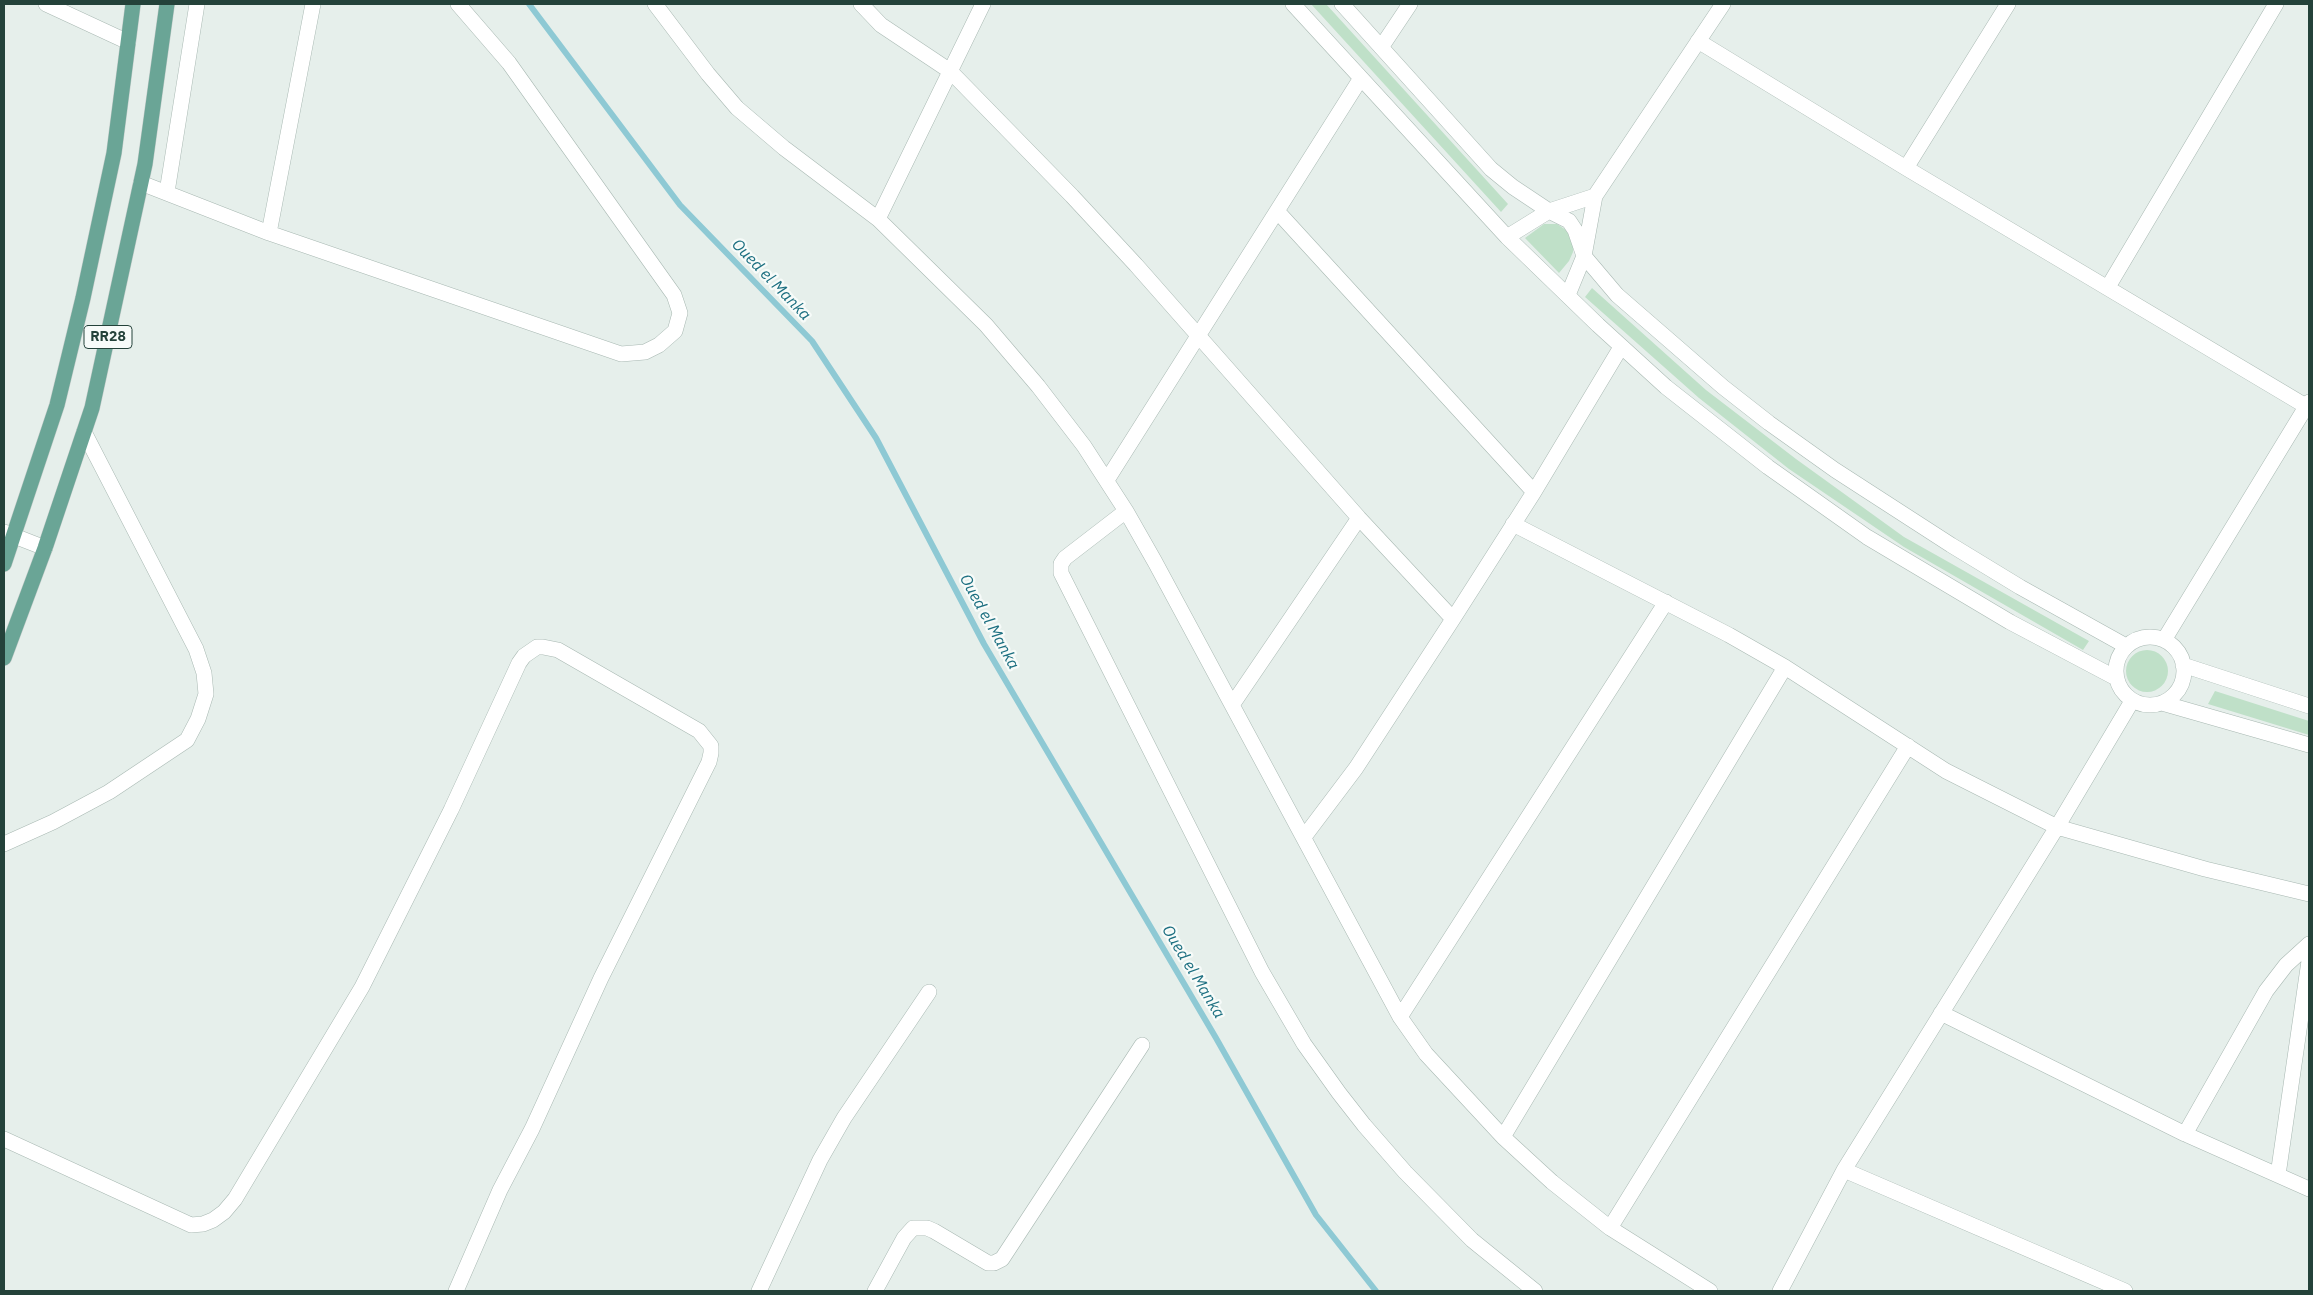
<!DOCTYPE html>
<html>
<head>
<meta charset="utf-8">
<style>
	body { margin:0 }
	#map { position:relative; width:2313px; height:1295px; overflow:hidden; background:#e6efeb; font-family:"IBM Plex Sans",sans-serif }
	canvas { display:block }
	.frame { position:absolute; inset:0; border:5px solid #24423a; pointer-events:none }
</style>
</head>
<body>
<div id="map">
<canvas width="2313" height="1295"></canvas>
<div class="frame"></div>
</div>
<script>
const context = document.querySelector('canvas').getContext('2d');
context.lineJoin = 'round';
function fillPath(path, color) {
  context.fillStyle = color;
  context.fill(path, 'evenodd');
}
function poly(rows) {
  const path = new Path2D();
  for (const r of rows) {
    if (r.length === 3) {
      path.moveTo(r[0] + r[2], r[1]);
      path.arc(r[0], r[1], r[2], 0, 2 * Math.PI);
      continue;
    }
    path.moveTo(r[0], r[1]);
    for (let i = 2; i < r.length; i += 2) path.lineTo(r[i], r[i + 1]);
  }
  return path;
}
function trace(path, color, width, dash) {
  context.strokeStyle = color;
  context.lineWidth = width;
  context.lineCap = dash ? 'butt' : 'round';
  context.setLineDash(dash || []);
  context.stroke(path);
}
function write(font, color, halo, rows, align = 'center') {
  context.font = font + ' "IBM Plex Sans",sans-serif';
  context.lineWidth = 4.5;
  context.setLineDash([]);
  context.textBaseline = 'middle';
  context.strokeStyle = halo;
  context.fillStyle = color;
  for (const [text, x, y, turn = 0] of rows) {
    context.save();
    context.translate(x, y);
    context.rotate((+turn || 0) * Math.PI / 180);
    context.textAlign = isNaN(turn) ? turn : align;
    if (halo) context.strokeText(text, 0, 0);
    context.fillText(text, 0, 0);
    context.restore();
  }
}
const green = poly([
	[1311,4,1326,4,1508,204,1501,212],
	[1544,224,1557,224,1566,230,1573,240,1573,252,1569,261,1559,273,1525,238],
	[1592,288,1706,390,1796,459,1904,537,2089,641,2083,650,1904,547,1789,469,1699,398,1585,297],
	[2147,671,21],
	[2215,691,2309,721,2309,735,2208,704]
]);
const stream = poly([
	[529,4,680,205,812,341,876,438,984,644,1216,1038,1316,1215,1376,1291]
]);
const street = poly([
	[46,4,128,42],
	[655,4,708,74,737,108,784,148,878,219,986,325,1038,386,1084,446,1126,511,1155,562,1400,1017,1426,1054,1503,1137,1552,1182,1610,1228,1710,1291],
	[861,4,881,25,950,71,1072,196,1136,265,1359,518,1453,619],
	[1293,4,1507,237,1598,325,1666,387,1768,467,1867,537,2010,622,2116,678],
	[1342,4,1491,169,1513,187,1549,211,1569,221,1575,230,1584,256,1617,295,1723,387,1769,423,1835,470,1951,545,2020,587,2126,646],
	[1698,41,1906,168,2309,408],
	[1382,46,1410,4],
	[1906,168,2008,4],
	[141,183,269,233,621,354,645,352,659,345,675,331,680,313,674,295,509,63,458,4],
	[167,192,197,4],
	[1277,211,1534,492],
	[878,219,983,4],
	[269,233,313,4],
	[1507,237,1549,211,1595,196],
	[2108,287,2276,4],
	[1568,295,1584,256,1595,196,1723,4],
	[1107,480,1361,78],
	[1126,511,1065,558,1061,564,1061,573,1262,972,1304,1044,1339,1093,1364,1125,1405,1172,1472,1240,1535,1291],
	[1513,524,1729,635,1785,667,1946,771,2057,827,2205,869,2309,894],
	[4,532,45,548],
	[2150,671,34],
	[2164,640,2309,402],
	[2183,665,2309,706],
	[2162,703,2309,745],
	[1232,705,1359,518],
	[1304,837,1356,768,1453,619,1534,492,1621,347],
	[4,844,53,822,109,792,187,740,198,719,206,694,204,673,196,649,84,432],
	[1941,1013,2185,1134,2309,1189],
	[1400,1017,1666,602],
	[2185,1134,2266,991,2286,965,2309,944],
	[1503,1137,1785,667],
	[4,1139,191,1225,203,1224,213,1220,224,1212,235,1199,362,987,451,810,519,663,524,656,537,647,543,647,558,650,699,731,711,746,711,753,709,762,601,978,532,1129,500,1190,456,1291],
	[1844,1170,2125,1291],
	[2278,1175,2309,961],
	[1610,1228,1908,746],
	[759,1291,820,1160,844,1118,929,992],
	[875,1291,904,1238,913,1228,927,1228,934,1231,988,1263,994,1263,1002,1259,1142,1045],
	[1780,1291,1844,1170,2057,827,2132,701]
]);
const primary = poly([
	[4,564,57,405,83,298,114,153,133,4],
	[4,658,45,548,92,408,145,164,167,4]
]);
const shields = [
	[108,337,48]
];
const shieldNames = [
	["RR28",108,337]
];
const waterNames = [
	["Oued el Manka",771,280,46],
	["Oued el Manka",989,622,61],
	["Oued el Manka",1193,972,59]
];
fillPath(green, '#bfe0c8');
trace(stream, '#8ec9d4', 6);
trace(street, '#a8b8b2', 16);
trace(primary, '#c2cac8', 16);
trace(street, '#fff', 15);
trace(primary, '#6aa596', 15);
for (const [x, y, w] of shields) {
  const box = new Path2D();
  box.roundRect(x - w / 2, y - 11.5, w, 23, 4);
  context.fillStyle = '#f7fbf9';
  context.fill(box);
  trace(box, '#24423a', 1);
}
write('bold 14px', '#24423a', null, shieldNames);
write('italic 16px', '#1c6f80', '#f7fbf9', waterNames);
</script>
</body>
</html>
